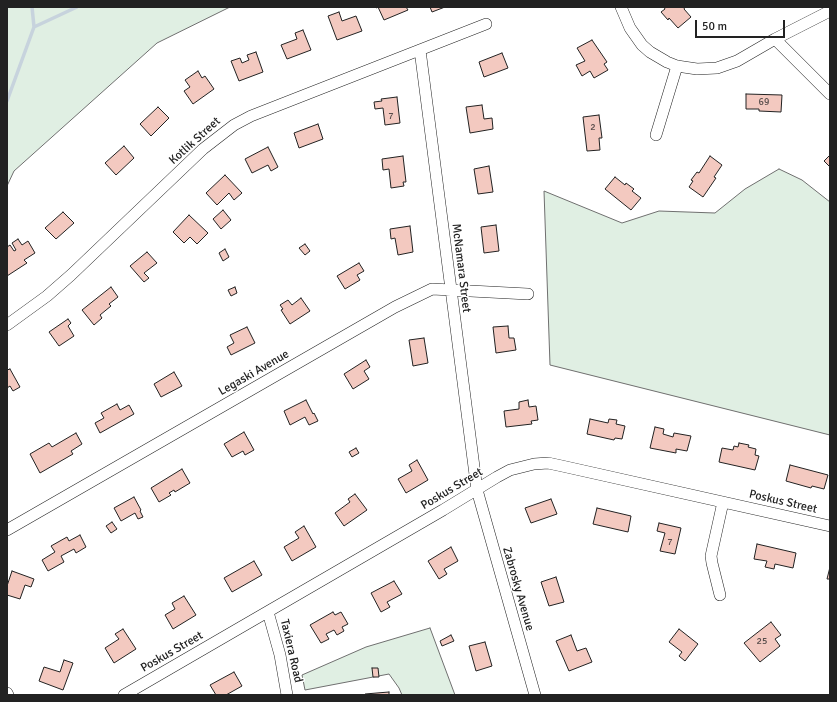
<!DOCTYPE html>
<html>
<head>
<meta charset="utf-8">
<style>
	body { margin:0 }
	#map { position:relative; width:837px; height:702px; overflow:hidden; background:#fff; font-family:Signika,sans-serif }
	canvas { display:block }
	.frame { position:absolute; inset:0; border:8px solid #222; pointer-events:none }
	.scale { position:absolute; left:695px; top:20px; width:90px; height:18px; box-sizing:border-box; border:2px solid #222; border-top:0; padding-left:5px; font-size:12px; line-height:14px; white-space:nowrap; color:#222; -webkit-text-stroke:3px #fff; paint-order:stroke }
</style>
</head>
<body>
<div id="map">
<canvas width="837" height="702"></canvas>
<div class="frame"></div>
<div class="scale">50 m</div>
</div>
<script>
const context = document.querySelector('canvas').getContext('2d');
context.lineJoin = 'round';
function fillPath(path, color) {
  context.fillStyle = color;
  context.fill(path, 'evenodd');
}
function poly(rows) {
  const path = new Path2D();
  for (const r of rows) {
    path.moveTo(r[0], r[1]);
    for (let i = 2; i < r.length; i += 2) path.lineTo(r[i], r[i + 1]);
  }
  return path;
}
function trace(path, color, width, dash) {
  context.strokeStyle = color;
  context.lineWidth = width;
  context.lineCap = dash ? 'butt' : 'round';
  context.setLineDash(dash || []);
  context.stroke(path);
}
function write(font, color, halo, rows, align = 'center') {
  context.font = font + ' Signika,sans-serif';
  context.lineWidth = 3;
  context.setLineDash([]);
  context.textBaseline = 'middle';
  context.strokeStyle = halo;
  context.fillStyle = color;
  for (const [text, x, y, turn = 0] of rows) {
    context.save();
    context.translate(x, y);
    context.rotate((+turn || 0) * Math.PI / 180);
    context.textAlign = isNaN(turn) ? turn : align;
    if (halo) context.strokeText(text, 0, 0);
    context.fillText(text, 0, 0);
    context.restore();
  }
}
const green = poly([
	[7,7,230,7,157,43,14,171,7,186,7,7],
	[779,169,802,180,830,202,830,435,550,365,544,191,622,223,659,211,715,213,745,189,779,169],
	[430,628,455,695,402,695,399,688,389,674,305,690,302,675,366,647,430,628]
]);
const stream = poly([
	[32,7,34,27],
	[7,101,34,27,77,7]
]);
const building = poly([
	[376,7,406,7,408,10,384,20,378,7,376,8,376,7],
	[430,7,445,7,432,12,430,7],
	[664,7,685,7,684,9,691,17,678,28,669,18,668,20,661,12,665,9,664,7],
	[339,12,342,21,356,16,362,31,337,40,328,16,339,12],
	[303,30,311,50,287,59,281,45,297,39,295,33,303,30],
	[592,40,607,62,604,64,608,70,594,78,590,71,582,76,576,65,585,61,577,48,592,40],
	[256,52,263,72,239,81,231,61,240,58,242,63,249,60,247,55,256,52],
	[502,53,508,68,484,77,479,62,502,53],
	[198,71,202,78,205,76,214,89,193,104,184,91,190,87,185,80,198,71],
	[746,94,782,95,781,112,759,111,759,109,746,109,746,94],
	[397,97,400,123,385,125,383,108,375,109,374,102,382,101,381,99,397,97],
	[482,105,484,119,492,118,493,129,470,133,466,107,482,105],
	[158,107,169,118,151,136,140,124,158,107],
	[599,115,602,138,599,138,600,150,587,151,583,117,599,115],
	[318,124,323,139,299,148,294,133,318,124],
	[124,146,134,158,116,175,105,163,124,146],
	[268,147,278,167,271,171,268,165,252,173,245,159,268,147],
	[830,155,830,167,824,161,830,155],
	[403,156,406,182,403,182,404,186,391,188,389,169,383,170,382,159,403,156],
	[710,156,722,165,714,177,716,178,703,197,689,187,693,181,691,180,697,172,699,173,710,156],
	[489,166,493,192,478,194,474,169,489,166],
	[225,175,242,193,234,200,229,193,217,205,206,193,225,175],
	[615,177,625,185,626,183,634,189,632,191,641,198,631,210,605,189,615,177],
	[223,210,231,220,221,229,213,219,223,210],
	[63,212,74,223,56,239,45,228,63,212],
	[189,215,208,233,197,244,190,237,184,243,173,232,189,215],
	[496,225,499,251,484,253,481,227,496,225],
	[410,226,413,252,398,255,395,238,391,239,390,229,410,226],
	[18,239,22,245,28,241,35,253,24,260,27,263,7,276,7,247,10,245,14,251,16,250,12,243,18,239],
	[305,244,310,251,305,255,299,248,305,244],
	[225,249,229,257,223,261,219,253,225,249],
	[147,252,157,263,144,273,149,278,144,282,130,266,147,252],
	[359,263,364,271,357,275,360,280,345,289,337,276,359,263],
	[111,287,118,297,109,304,111,306,100,315,102,318,94,325,82,310,111,287],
	[235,287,237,293,231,296,228,290,235,287],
	[301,298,310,311,290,324,281,310,283,309,280,305,288,300,292,305,301,298],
	[68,319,71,323,68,326,74,336,59,346,49,332,68,319],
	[508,326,509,338,514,338,516,350,496,353,493,327,508,326],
	[247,327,255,343,231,355,227,347,234,343,230,335,247,327],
	[424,338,428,363,413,366,409,340,424,338],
	[366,360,370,367,364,371,369,379,353,389,344,374,366,360],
	[10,369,20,387,13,391,10,386,7,388,7,370,10,369],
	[174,372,182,386,161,397,154,384,174,372],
	[306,400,313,414,314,413,318,421,309,425,305,417,290,425,284,411,306,400],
	[528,400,529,407,536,406,538,420,531,421,532,424,506,427,504,411,519,409,519,402,528,400],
	[117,404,120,410,129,405,134,414,100,433,95,423,104,418,101,413,117,404],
	[590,419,608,423,609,419,617,420,616,424,625,426,622,439,615,438,614,440,587,434,590,419],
	[655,427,664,429,663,434,673,437,674,433,691,436,687,451,676,449,676,453,650,448,655,427],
	[244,432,254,450,245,455,243,451,232,457,224,444,244,432],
	[76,433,82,444,71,451,73,454,40,473,30,454,49,443,52,447,76,433],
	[739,443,749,445,748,447,756,449,755,455,759,456,755,470,719,462,722,448,733,450,734,446,738,447,739,443],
	[356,448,359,453,352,457,349,452,356,448],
	[417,460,428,480,406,493,398,479,412,471,409,465,417,460],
	[790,465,828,475,824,489,812,486,811,488,786,481,790,465],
	[182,469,190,483,175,492,174,490,169,493,171,495,159,502,151,488,182,469],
	[355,494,367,510,344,526,335,513,350,502,348,499,355,494],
	[134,497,141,510,140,511,143,517,138,519,135,513,121,521,114,508,134,497],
	[551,499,557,514,531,523,525,508,551,499],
	[597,508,631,516,628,532,593,524,597,508],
	[112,522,117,529,111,533,106,526,112,522],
	[659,523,681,528,675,554,660,551,665,533,657,531,659,523],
	[304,526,316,547,292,561,284,547,299,538,295,532,304,526],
	[80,535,86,547,76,553,74,549,61,556,64,562,48,571,42,560,55,552,51,546,67,537,69,541,80,535],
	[757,544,796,553,793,568,775,564,774,569,765,567,767,561,754,559,757,544],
	[451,547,458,561,444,569,447,574,439,579,428,561,451,547],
	[254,561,262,575,232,592,224,578,254,561],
	[830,567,830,579,827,579,830,567],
	[12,571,34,579,31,587,25,585,20,599,7,595,7,586,12,571],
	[556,577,564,602,549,606,541,582,556,577],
	[394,581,402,594,387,602,390,607,381,612,371,593,394,581],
	[184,596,196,615,173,629,165,615,175,609,172,603,184,596],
	[333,612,335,615,341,612,348,624,342,627,344,631,337,635,334,630,326,634,329,639,321,643,310,625,333,612],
	[771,622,781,635,775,639,780,646,760,662,744,643,771,622],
	[123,629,136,649,114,663,105,648,119,639,115,634,123,629],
	[679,629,698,644,685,661,679,656,682,652,669,642,679,629],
	[451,635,454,641,442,646,440,641,451,635],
	[571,635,577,651,586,648,592,662,569,671,556,641,571,635],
	[485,642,492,666,476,671,469,646,485,642],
	[64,660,73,663,63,690,39,681,44,667,60,672,64,660],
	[372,668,378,668,379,677,373,677,372,668],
	[234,672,242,686,226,695,216,695,210,685,234,672],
	[389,692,389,695,365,695,365,694,389,692]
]);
const street = poly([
	[621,7,630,28,642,45,650,52,667,62,677,66,697,69,717,68,737,61,775,39,830,11],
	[775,39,830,94],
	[420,50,477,490,535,695],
	[656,135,677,66],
	[7,325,47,296,71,275,203,149,234,125,251,116,486,24],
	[7,530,395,307,432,289,528,294],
	[720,595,712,563,711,556,723,502],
	[268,612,280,655,287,695],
	[7,693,8,695],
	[124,695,443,510,497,477,510,470,534,464,548,463,562,466,830,526]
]);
const numberNames = [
	["69",764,102],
	["7",391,116],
	["2",593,127],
	["7",670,542],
	["25",762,641]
];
const streetNames = [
	["Kotlik Street",195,141,-42],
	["McNamara Street",461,268,83],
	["Legaski Avenue",254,373,-30],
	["Poskus Street",452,489,-31],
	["Poskus Street",783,502,13],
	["Zabrosky Avenue",518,589,74],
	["Taxiera Road",291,651,77],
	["Poskus Street",172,652,-30]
];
fillPath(green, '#e0efe3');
trace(green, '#6f6f6f', 1);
trace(stream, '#c7d3dd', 3.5);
fillPath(building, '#f3c9c0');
trace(building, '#222', 1);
trace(street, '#222', 12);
trace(street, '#fff', 11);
write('10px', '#564c4a', null, numberNames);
write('12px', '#222', '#fff', streetNames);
</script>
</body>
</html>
